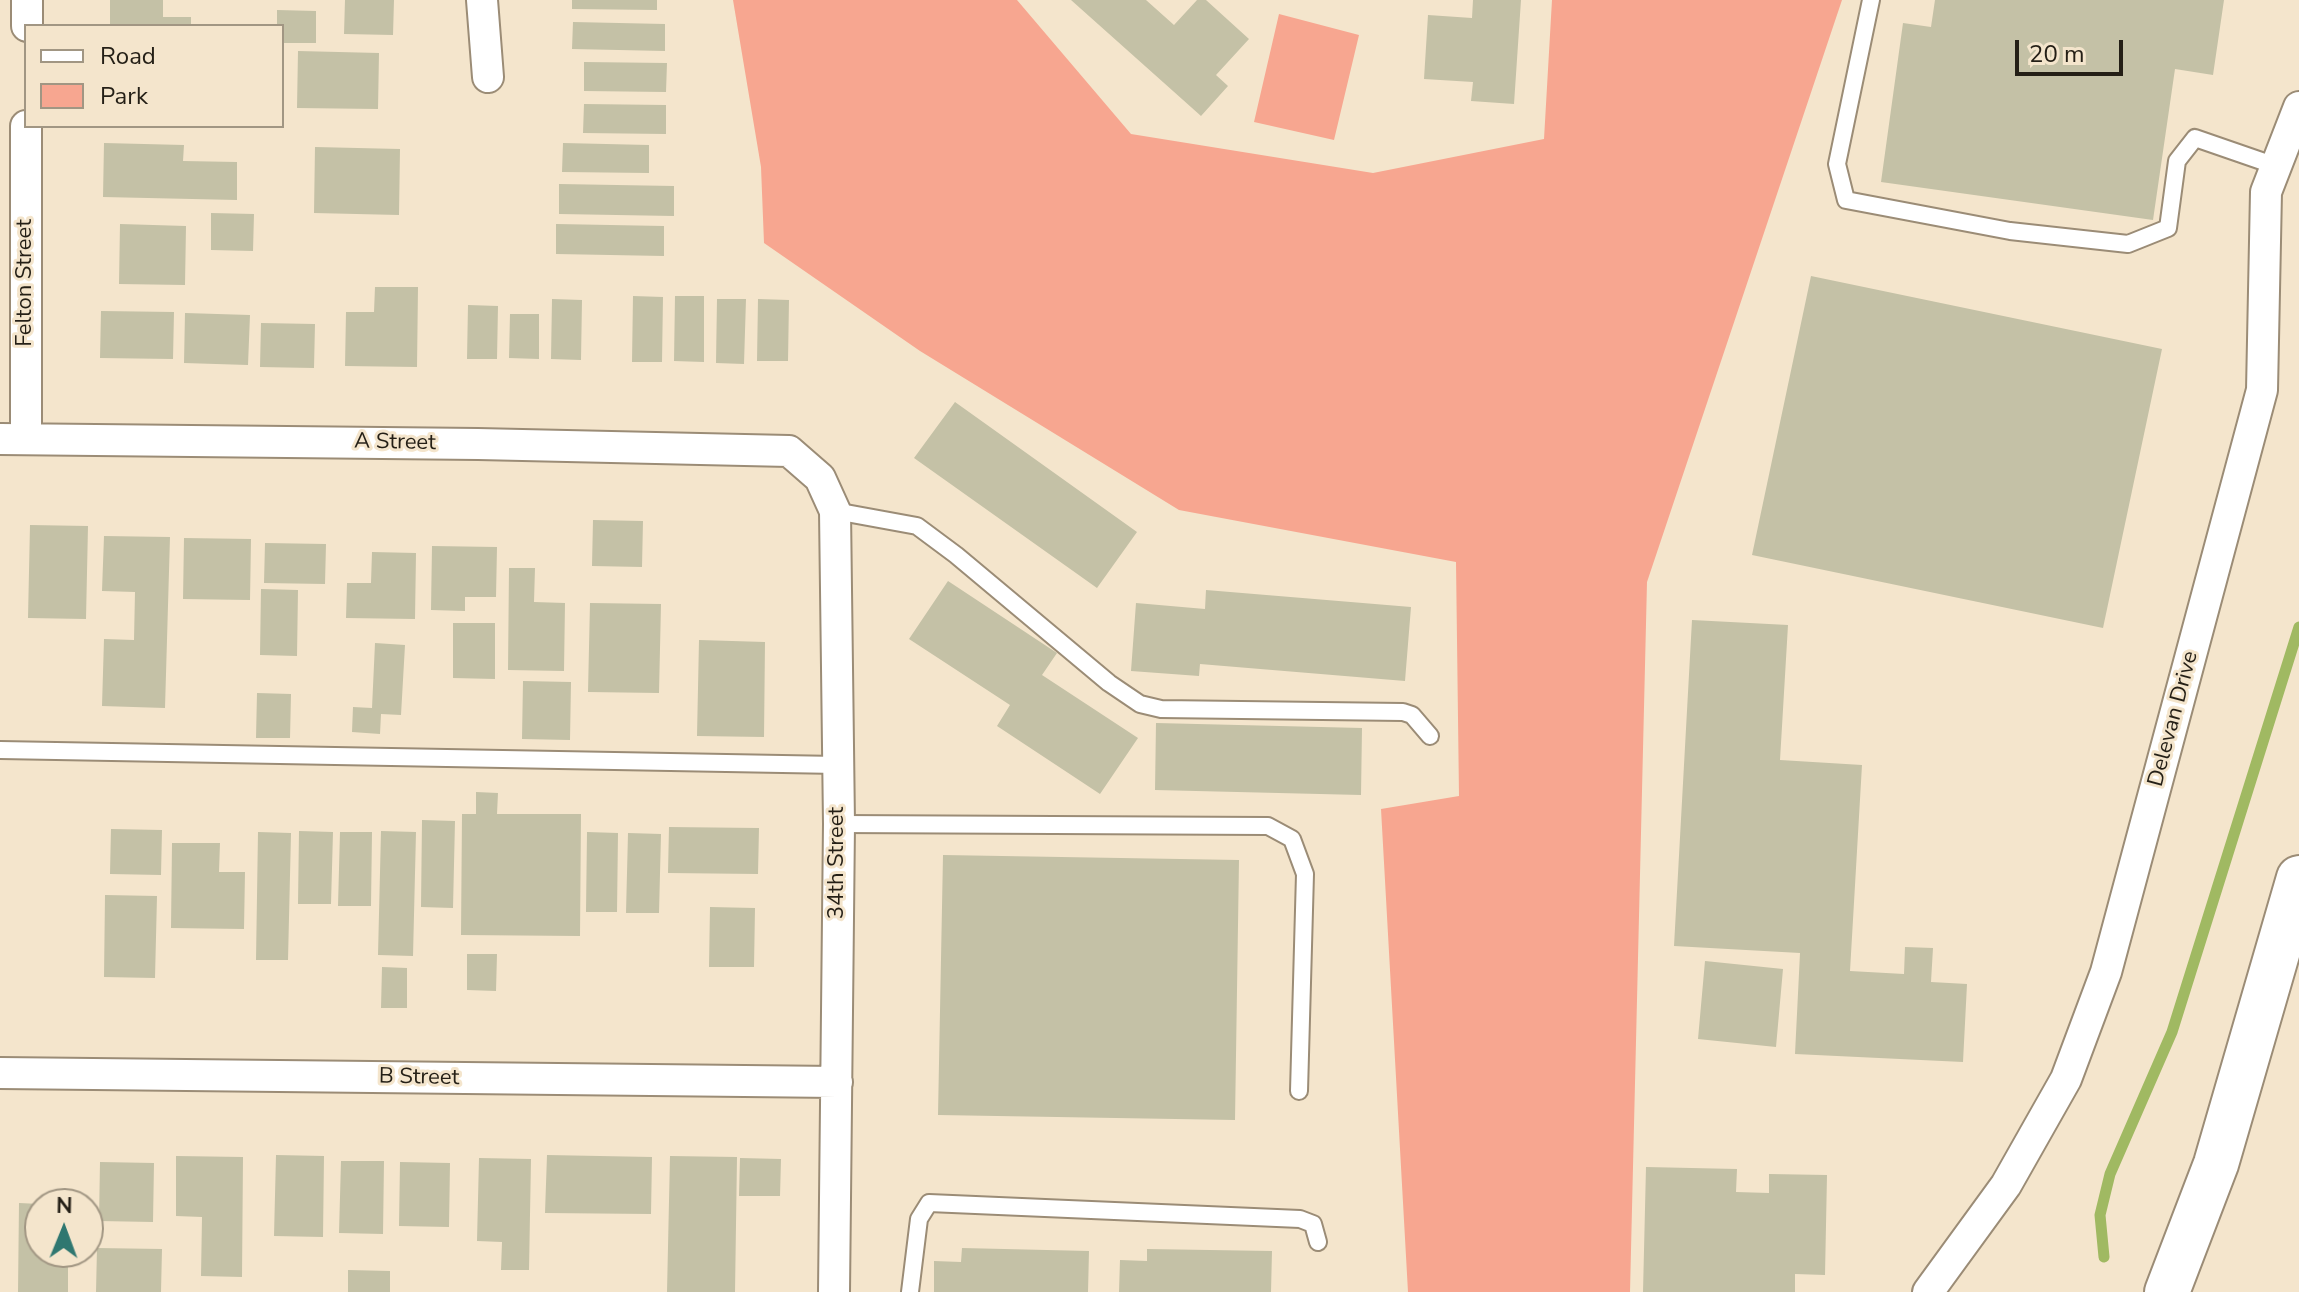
<!DOCTYPE html>
<html>
<head>
<meta charset="utf-8">
<style>
	body { margin:0 }
	#map { position:relative; width:2299px; height:1292px; overflow:hidden; background:#f4e5cc; font-family:"Nunito Sans",sans-serif }
	canvas { display:block }
	.legend { position:absolute; left:24px; top:24px; width:260px; height:104px; box-sizing:border-box; background:#f4e5cc; border:2px solid #a19683; margin:0; padding:10px 14px; list-style:none; font-size:24px; color:#241f16 }
	.legend li { display:flex; align-items:center; gap:16px; height:40px }
	.legend b { width:40px; border:2px solid #a19683 }
	.north { position:absolute; left:24px; top:1188px; width:80px; height:80px; box-sizing:border-box; background:#f4e5cc; border:2px solid #a19683; border-radius:50%; rotate:1deg; font-size:22px; font-weight:700; line-height:32px; text-align:center; color:#241f16 }
	.north::after { content:''; display:block; margin:auto; width:28px; height:36px; background:#2f7770; clip-path:polygon(50% 0,100% 100%,50% 72%,0 100%) }
	.scale { position:absolute; left:2015px; top:40px; width:108px; height:36px; box-sizing:border-box; border:4px solid #241f16; border-top:0; padding-left:10px; font-size:24px; line-height:28px; white-space:nowrap; color:#241f16; -webkit-text-stroke:6px #f4e5cc; paint-order:stroke }
</style>
</head>
<body>
<div id="map">
<canvas width="2299" height="1292"></canvas>
<ul class="legend">
<li><b style="height:10px;background:#fff"></b>Road</li>
<li><b style="height:22px;background:#f7a690"></b>Park</li>
</ul>
<div class="north">N</div>
<div class="scale">20 m</div>
</div>
<script>
const context = document.querySelector('canvas').getContext('2d');
context.lineJoin = 'round';
function fillPath(path, color) {
  context.fillStyle = color;
  context.fill(path, 'evenodd');
}
function poly(rows) {
  const path = new Path2D();
  for (const r of rows) {
    path.moveTo(r[0], r[1]);
    for (let i = 2; i < r.length; i += 2) path.lineTo(r[i], r[i + 1]);
  }
  return path;
}
function trace(path, color, width, dash) {
  context.strokeStyle = color;
  context.lineWidth = width;
  context.lineCap = dash ? 'butt' : 'round';
  context.setLineDash(dash || []);
  context.stroke(path);
}
function write(font, color, halo, rows, align = 'center') {
  context.font = font + ' "Nunito Sans",sans-serif';
  context.lineWidth = 6;
  context.setLineDash([]);
  context.textBaseline = 'middle';
  context.strokeStyle = halo;
  context.fillStyle = color;
  for (const [text, x, y, turn = 0] of rows) {
    context.save();
    context.translate(x, y);
    context.rotate((+turn || 0) * Math.PI / 180);
    context.textAlign = isNaN(turn) ? turn : align;
    if (halo) context.strokeText(text, 0, 0);
    context.fillText(text, 0, 0);
    context.restore();
  }
}
const green = poly([
	[733,0,1017,0,1131,134,1373,173,1544,139,1552,0,1842,0,1647,582,1630,1292,1408,1292,1381,809,1459,796,1456,562,1179,510,920,351,764,243,761,167],
	[1279,14,1359,35,1334,140,1254,122]
]);
const stream = poly([
	[2104,1257,2100,1215,2110,1174,2172,1032,2299,627]
]);
const building = poly([
	[110,0,163,0,163,17,191,17,191,26,110,26],
	[345,0,394,0,393,35,344,34],
	[572,0,657,0,657,10,572,9],
	[1071,0,1146,0,1174,25,1197,0,1206,0,1249,39,1216,75,1228,86,1201,116],
	[1473,0,1521,0,1514,104,1471,101,1473,82,1424,79,1428,15,1472,18],
	[1935,0,2224,0,2213,75,2175,69,2153,220,1881,182,1903,23,1931,27],
	[277,10,316,11,316,43,282,43,282,26,277,26],
	[573,22,665,24,665,51,572,49],
	[298,51,379,53,378,109,297,108],
	[584,62,667,63,666,92,584,91],
	[584,104,666,105,666,134,583,133],
	[104,143,184,145,183,161,237,162,237,200,103,197],
	[563,143,649,145,649,173,562,172],
	[315,147,400,149,399,215,314,213],
	[559,184,674,186,674,216,559,214],
	[211,213,254,214,253,251,211,250],
	[120,224,186,226,185,285,119,284],
	[556,224,664,226,664,256,556,254],
	[1811,276,2162,349,2103,628,1752,555],
	[375,287,418,287,417,367,345,366,346,312,374,312],
	[633,296,663,297,662,362,632,362],
	[675,296,704,296,704,362,674,361],
	[552,299,582,300,581,360,551,359],
	[717,299,746,299,744,364,716,363],
	[758,299,789,300,788,361,757,361],
	[468,305,498,306,497,359,467,359],
	[101,311,174,312,173,359,100,358],
	[185,313,250,315,248,365,184,363],
	[510,314,539,314,539,359,509,358],
	[261,323,315,324,314,368,260,367],
	[955,402,1137,532,1097,588,914,458],
	[593,520,643,521,642,567,592,566],
	[30,525,88,526,86,619,28,618],
	[104,536,170,537,165,708,102,706,104,639,134,640,135,592,102,591],
	[184,538,251,539,250,600,183,599],
	[265,543,326,544,325,584,264,583],
	[432,546,497,547,496,597,465,597,465,611,431,610],
	[372,552,416,553,415,619,346,618,347,583,371,583],
	[509,568,535,568,534,602,565,603,564,671,508,670],
	[948,581,1057,653,1042,675,1138,738,1100,794,997,726,1010,705,909,639],
	[261,589,298,590,297,656,260,655],
	[1206,590,1411,607,1405,681,1200,664,1199,676,1131,671,1136,603,1205,609],
	[590,603,661,604,659,693,588,692],
	[1692,620,1788,625,1780,760,1862,765,1850,971,1904,974,1905,947,1933,948,1931,982,1967,984,1963,1062,1795,1054,1800,953,1674,946],
	[453,623,495,623,495,679,453,678],
	[699,640,765,642,764,737,697,736],
	[375,643,405,645,401,715,381,714,380,734,352,732,353,707,372,708],
	[523,681,571,682,570,740,522,739],
	[257,693,291,694,290,738,256,738],
	[1156,723,1362,728,1361,795,1155,790],
	[476,792,498,793,497,814,581,814,580,936,461,935,462,814,476,814],
	[422,820,455,821,453,908,421,907],
	[669,827,759,828,758,874,668,873],
	[111,829,162,830,161,875,110,874],
	[299,831,333,832,331,904,298,904],
	[381,831,416,832,413,956,378,955],
	[258,832,291,833,288,960,256,960],
	[340,832,372,832,371,906,338,906],
	[587,832,618,833,617,912,586,912],
	[628,833,661,834,659,913,626,913],
	[172,843,220,843,219,872,245,872,244,929,171,928],
	[943,855,1239,860,1235,1120,938,1115],
	[105,895,157,896,155,978,104,977],
	[710,907,755,908,754,967,709,967],
	[467,954,497,954,496,991,467,990],
	[1705,961,1783,969,1776,1047,1698,1039],
	[382,967,407,968,407,1008,381,1008],
	[276,1155,324,1156,323,1237,274,1236],
	[547,1155,652,1157,651,1214,545,1213],
	[176,1156,243,1157,242,1277,201,1276,202,1217,176,1216],
	[670,1156,737,1157,735,1292,667,1292],
	[479,1158,531,1159,529,1270,501,1270,502,1242,477,1241],
	[740,1158,781,1159,780,1196,739,1196],
	[341,1161,384,1161,383,1234,339,1233],
	[100,1162,154,1163,153,1222,99,1221],
	[400,1162,450,1163,449,1227,399,1226],
	[1646,1167,1737,1169,1736,1192,1769,1193,1769,1174,1827,1175,1825,1275,1795,1274,1795,1292,1643,1292],
	[19,1203,40,1204,40,1252,68,1252,68,1292,18,1292],
	[97,1248,162,1249,161,1292,96,1292],
	[962,1248,1089,1251,1088,1292,934,1292,934,1261,961,1262],
	[1147,1249,1272,1251,1271,1292,1119,1292,1120,1260,1147,1261],
	[348,1270,390,1271,390,1292,348,1292]
]);
const lane = poly([
	[1871,0,1837,164,1846,200,2010,231,2128,244,2168,228,2177,161,2195,138,2276,166],
	[835,511,917,526,956,555,1109,683,1140,704,1161,709,1403,712,1412,715,1430,736],
	[0,750,838,765],
	[839,824,1268,826,1292,839,1305,874,1299,1091],
	[910,1292,919,1219,929,1203,1300,1219,1313,1224,1318,1242]
]);
const street = poly([
	[482,0,488,77],
	[27,26,27,0],
	[0,439,478,444,789,451,820,478,835,511,839,824,834,1292],
	[26,439,26,126],
	[0,1073,837,1082],
	[1928,1292,2006,1185,2066,1079,2106,972,2262,390,2266,192,2299,107]
]);
const highway = poly([
	[2167,1292,2216,1164,2299,878]
]);
const streetNames = [
	["Felton Street",26,283,-90],
	["A Street",395,443,1],
	["Delevan Drive",2174,719,-75],
	["34th Street",838,863,-90],
	["B Street",419,1078,1]
];
fillPath(green, '#f7a690');
trace(stream, '#a0b962', 11);
fillPath(building, '#c4c1a6');
trace(lane, '#9b8c76', 20);
trace(street, '#9b8c76', 34);
trace(highway, '#9b8c76', 48);
trace(lane, '#fff', 16);
trace(street, '#fff', 30);
trace(highway, '#fff', 44);
write('22px', '#241f16', '#f4e5cc', streetNames);
</script>
</body>
</html>
